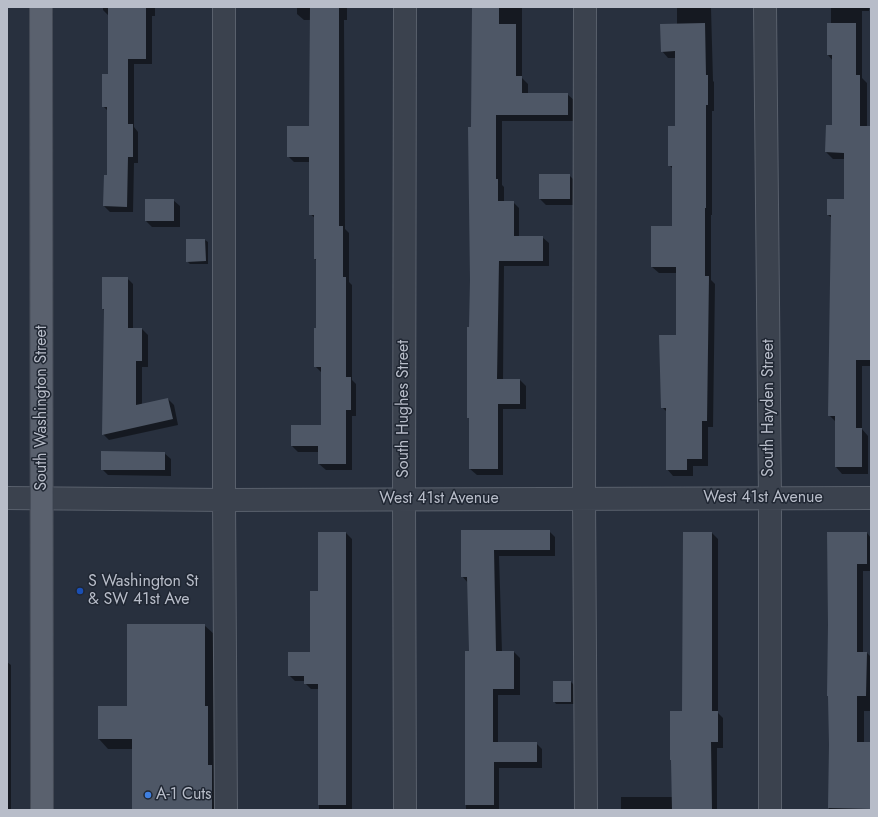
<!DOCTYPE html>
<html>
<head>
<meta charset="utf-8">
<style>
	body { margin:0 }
	#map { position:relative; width:878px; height:817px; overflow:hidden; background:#28303e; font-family:Jost,sans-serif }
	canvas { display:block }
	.frame { position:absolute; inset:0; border:8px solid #b8bdc9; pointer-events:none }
</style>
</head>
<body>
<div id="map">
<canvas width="878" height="817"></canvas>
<div class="frame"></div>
</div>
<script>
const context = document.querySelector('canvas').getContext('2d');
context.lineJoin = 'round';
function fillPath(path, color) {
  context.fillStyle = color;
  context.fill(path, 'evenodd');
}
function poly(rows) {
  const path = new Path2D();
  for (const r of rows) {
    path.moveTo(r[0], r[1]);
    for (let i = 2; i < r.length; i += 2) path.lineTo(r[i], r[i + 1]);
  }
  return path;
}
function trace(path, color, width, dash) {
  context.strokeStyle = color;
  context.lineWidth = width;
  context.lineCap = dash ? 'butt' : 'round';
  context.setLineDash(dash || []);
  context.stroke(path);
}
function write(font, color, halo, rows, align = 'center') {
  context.font = font + ' Jost,sans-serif';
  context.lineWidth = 3;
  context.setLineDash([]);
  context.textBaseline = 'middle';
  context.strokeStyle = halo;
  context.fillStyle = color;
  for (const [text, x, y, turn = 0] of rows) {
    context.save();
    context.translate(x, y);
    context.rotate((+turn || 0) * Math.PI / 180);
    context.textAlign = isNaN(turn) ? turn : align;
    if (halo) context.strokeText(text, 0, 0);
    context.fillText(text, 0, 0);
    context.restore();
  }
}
const shadow = poly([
	[103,7,155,7,155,16,152,16,152,64,134,64,134,127,138,132,138,163,134,163,133,212,110,212,104,206,108,176,108,111,103,106,109,75,109,16,103,10],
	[297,7,347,7,347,20,344,20,345,229,349,233,349,282,352,285,352,380,356,384,356,416,352,416,352,470,326,470,319,464,319,452,298,452,292,446,322,426,322,373,315,366,317,329,317,261,315,259,315,218,310,214,310,162,294,162,288,156,310,127,311,20,304,20,297,14],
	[473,7,522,7,522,78,528,84,528,94,567,94,574,100,574,121,502,121,502,185,504,187,504,202,513,202,519,208,519,237,542,237,549,243,549,266,504,266,503,380,520,380,526,386,526,409,503,409,503,475,477,475,470,469,470,420,468,417,470,328],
	[677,7,719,7,711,8,713,81,714,82,714,111,712,111,712,215,711,215,711,280,715,284,713,427,708,427,708,466,693,466,693,476,673,476,667,469,667,412,662,407,677,336,677,273,659,273,652,267,673,227,673,169,669,165,676,127,676,58,668,58,662,51,677,24],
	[831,7,869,7,869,11,862,11,862,78,867,83,867,127,871,127,871,366,862,366,862,429,868,436,868,474,842,474,836,467,836,422,829,415,832,218,828,215,828,200,845,200,845,159,833,159,826,152,833,126,833,61,828,55,828,24,831,24],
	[569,175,575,181,575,205,546,205,540,199],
	[173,200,180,206,180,227,152,227,146,221],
	[187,240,205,240,208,242,208,264,190,264,187,261],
	[127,278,133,284,133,329,142,329,148,335,148,367,142,367,142,405,168,399,174,405,178,425,109,440,103,434,105,311,103,309],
	[164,453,171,459,171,476,108,475,102,469],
	[462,531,549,531,555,537,555,556,499,556,502,652,514,652,520,658,520,695,498,695,498,743,536,743,542,749,542,768,499,768,499,810,466,810,466,652,470,652,468,583,462,576],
	[319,533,346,533,352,539,352,810,319,810,319,689,311,689,305,683,305,681,295,681,289,675,311,653,319,592],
	[712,533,718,539,718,713,723,718,723,748,717,748,717,810,621,810,621,797,673,797,672,761,671,760,683,712],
	[867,533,871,538,871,571,863,571,863,653,867,653,871,657,871,711,864,711,864,743,871,743,871,810,829,810,829,625],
	[204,625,214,634,214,714,217,717,221,810,133,810,133,749,108,749,99,739],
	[7,662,11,665,11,810,7,810],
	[571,682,574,685,574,704,556,704,554,701]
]);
const building = poly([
	[108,7,146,7,146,59,128,59,128,124,133,124,133,157,128,157,127,207,103,206,104,175,107,175,107,107,102,107,102,74,108,74],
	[310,7,339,7,339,226,343,226,343,277,346,277,346,377,351,377,351,410,346,410,346,464,318,464,318,446,291,446,291,425,321,425,321,367,314,367,314,328,316,328,316,259,314,259,314,215,309,215,309,157,287,157,287,126,309,126],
	[472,7,499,7,499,24,516,24,516,76,522,76,522,93,568,93,568,115,496,115,496,179,498,179,498,201,514,201,514,236,543,236,543,261,499,261,497,379,520,379,520,404,498,404,498,469,469,469,469,418,467,418,467,327,469,327,470,280,468,127,471,127],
	[705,23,706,75,708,75,708,105,706,105,706,208,705,208,705,276,709,276,707,421,702,421,702,459,687,459,687,470,666,470,666,408,661,408,659,335,676,335,676,267,651,267,651,226,672,226,672,166,668,166,668,126,675,126,675,51,661,52,660,24],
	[827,23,856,23,856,75,860,75,860,126,871,126,871,360,856,360,856,428,862,428,862,467,835,467,835,416,828,416,831,215,827,215,827,199,844,199,844,153,825,152,826,125,832,125,832,55,827,55],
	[539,174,570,174,570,199,539,199],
	[145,199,174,199,174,221,145,221],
	[186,239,205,239,206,261,186,262],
	[102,277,128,277,128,328,142,328,142,361,136,361,136,405,168,398,173,419,102,435,104,309,102,309],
	[101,451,165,452,165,470,101,470],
	[461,530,550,530,550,550,494,550,496,651,514,651,514,689,493,689,493,742,537,742,537,762,494,762,494,805,465,805,465,651,469,651,467,577,461,577],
	[318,532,346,532,346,805,318,805,318,684,304,684,304,676,288,676,288,652,310,652,310,591,318,591],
	[683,532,712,532,712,711,718,711,718,742,711,742,712,810,672,810,671,760,670,760,670,711,682,711],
	[827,532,867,532,867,564,857,564,857,652,867,652,866,696,857,696,857,742,871,742,871,809,828,808,829,745,828,696,827,696,828,625],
	[127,624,205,624,205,706,208,706,208,765,212,765,212,810,132,810,132,739,98,739,98,706,127,706],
	[553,681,571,681,571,702,553,702]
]);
const minor = poly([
	[224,7,224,500,226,810],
	[405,7,404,500,405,810],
	[585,7,584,498,586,810],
	[765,7,770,499,770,810],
	[7,498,224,500,871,498]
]);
const major = poly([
	[41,7,42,810]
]);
const markers = [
	[80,591,4,"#1a4fb4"],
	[148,795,4,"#3f7fe0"]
];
const streetNames = [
	["South Washington Street",42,408,-90],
	["South Hayden Street",769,408,-90],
	["South Hughes Street",404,409,-90],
	["West 41st Avenue",763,498],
	["West 41st Avenue",439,499]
];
const poiNames = [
	["S Washington St",88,582],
	["& SW 41st Ave",88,600],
	["A-1 Cuts",156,795]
];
fillPath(shadow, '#0007');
fillPath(building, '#4e5766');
trace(minor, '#59606c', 24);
trace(major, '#454b57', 24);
trace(minor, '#3b424e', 22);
trace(major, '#5a616e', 22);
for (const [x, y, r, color] of markers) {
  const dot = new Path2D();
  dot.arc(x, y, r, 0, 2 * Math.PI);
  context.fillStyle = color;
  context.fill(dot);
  trace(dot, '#202733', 1.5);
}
write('16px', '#b8bdc9', '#202733', streetNames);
write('16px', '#b8bdc9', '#202733', poiNames, 'left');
</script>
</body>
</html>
